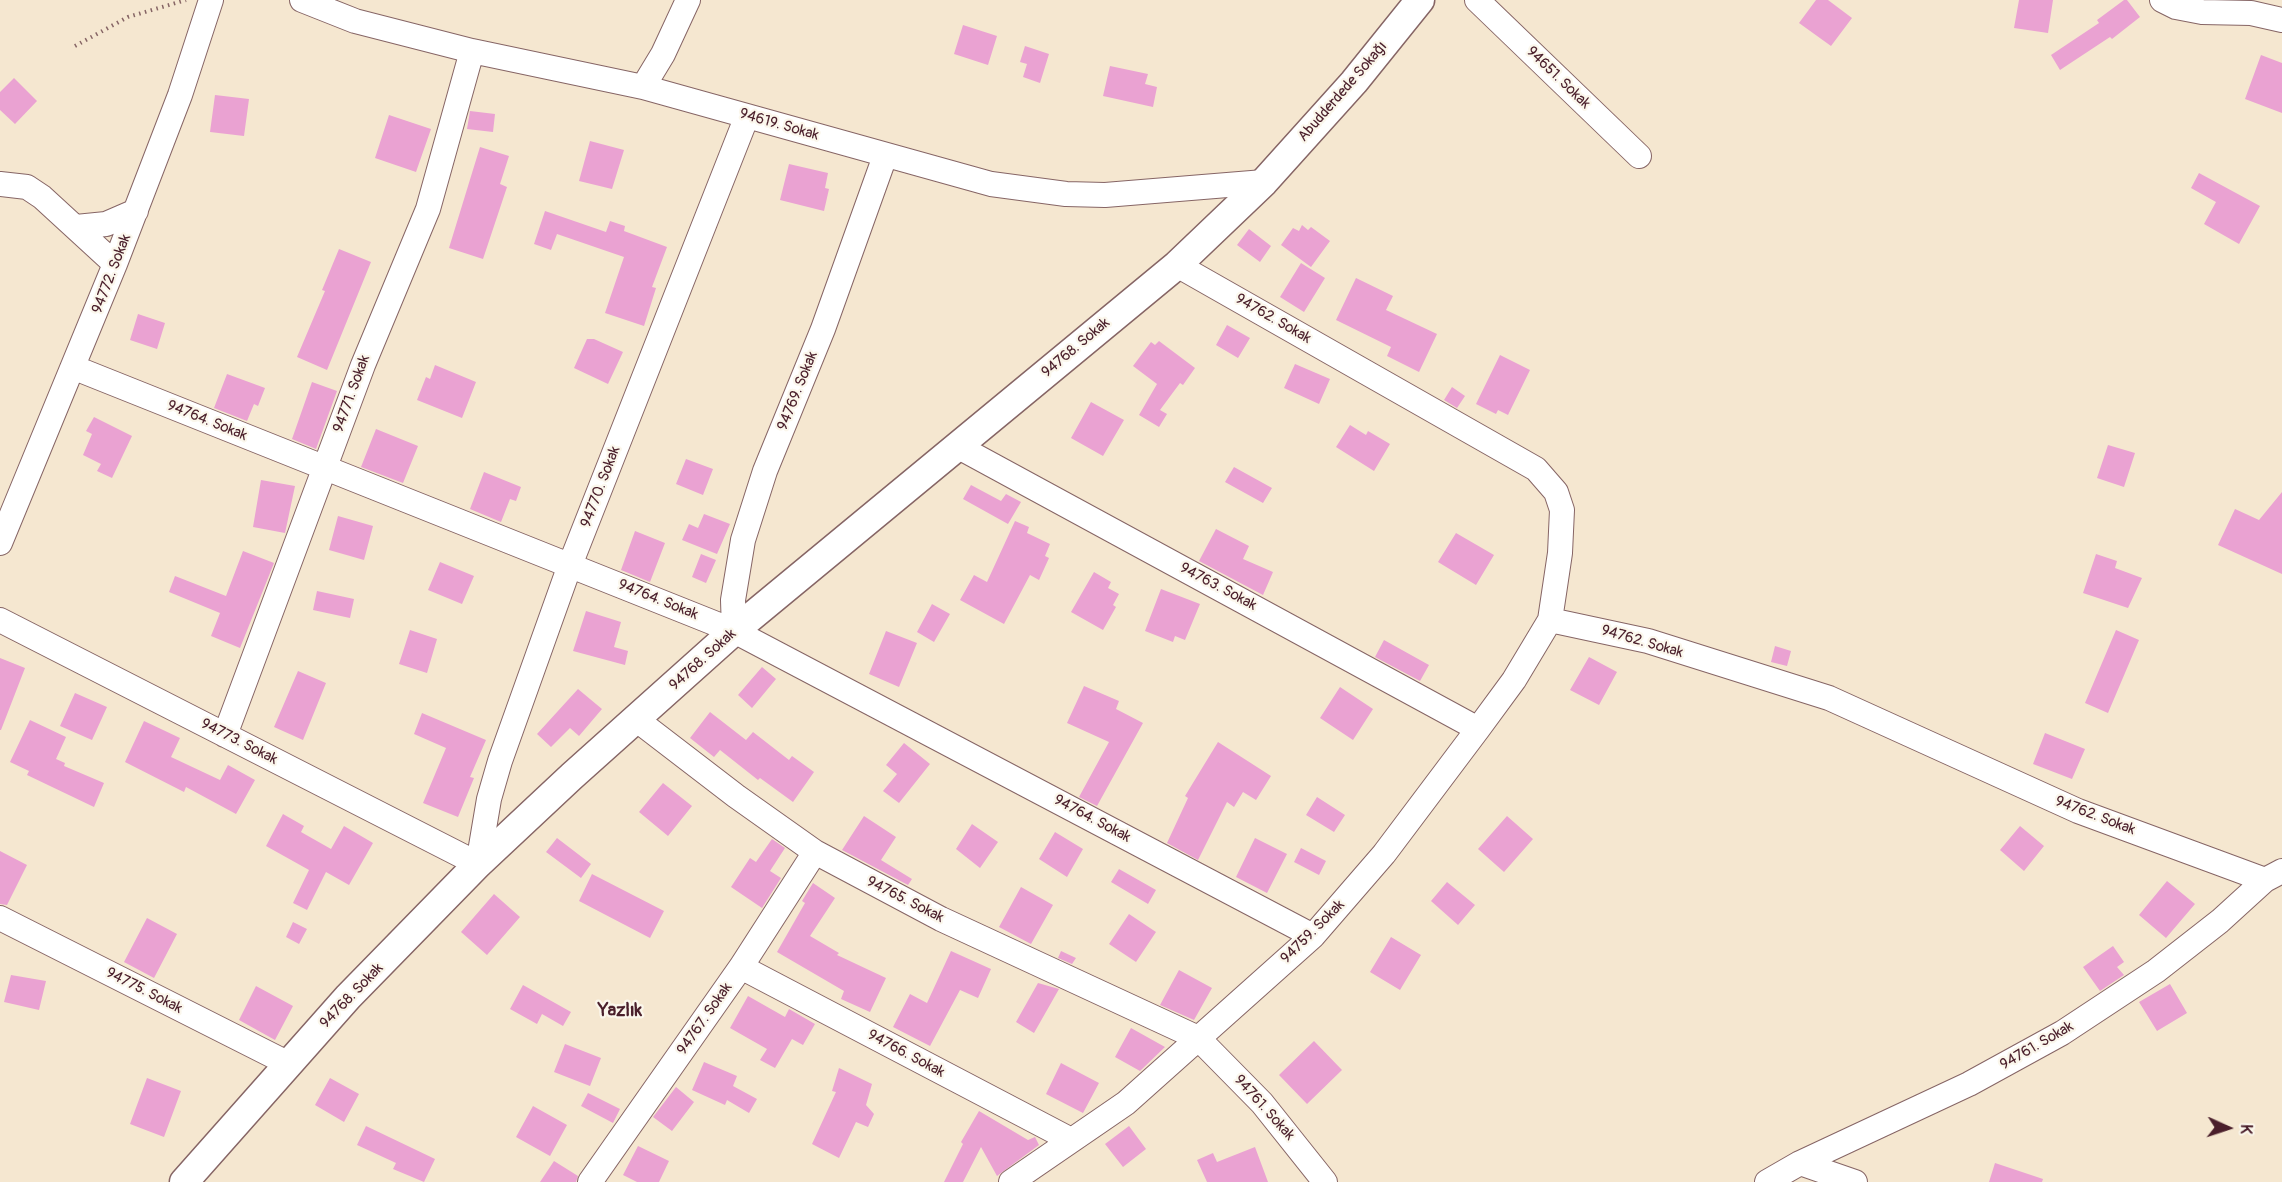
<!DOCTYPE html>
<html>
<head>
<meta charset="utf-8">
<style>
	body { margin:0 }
	#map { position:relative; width:2282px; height:1182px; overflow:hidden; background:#f5e7d0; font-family:Pangolin,sans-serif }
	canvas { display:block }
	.north { position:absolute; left:2198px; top:1098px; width:60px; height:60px; -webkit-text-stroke:4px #fbf7ec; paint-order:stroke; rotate:93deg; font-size:16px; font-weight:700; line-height:24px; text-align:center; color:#4a1f2b }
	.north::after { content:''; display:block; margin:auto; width:21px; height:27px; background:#4a1f2b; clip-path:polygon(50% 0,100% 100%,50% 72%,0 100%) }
</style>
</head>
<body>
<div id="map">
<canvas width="2282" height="1182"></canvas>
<div class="north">K</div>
</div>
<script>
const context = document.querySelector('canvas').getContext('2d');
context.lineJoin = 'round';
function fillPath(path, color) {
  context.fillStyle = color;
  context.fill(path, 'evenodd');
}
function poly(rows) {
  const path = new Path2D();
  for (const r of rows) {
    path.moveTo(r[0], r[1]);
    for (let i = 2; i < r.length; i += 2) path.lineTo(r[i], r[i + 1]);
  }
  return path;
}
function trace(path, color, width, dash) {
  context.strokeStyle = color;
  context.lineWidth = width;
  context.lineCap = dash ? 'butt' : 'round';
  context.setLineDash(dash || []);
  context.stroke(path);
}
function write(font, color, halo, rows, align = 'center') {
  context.font = font + ' Pangolin,sans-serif';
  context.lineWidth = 4.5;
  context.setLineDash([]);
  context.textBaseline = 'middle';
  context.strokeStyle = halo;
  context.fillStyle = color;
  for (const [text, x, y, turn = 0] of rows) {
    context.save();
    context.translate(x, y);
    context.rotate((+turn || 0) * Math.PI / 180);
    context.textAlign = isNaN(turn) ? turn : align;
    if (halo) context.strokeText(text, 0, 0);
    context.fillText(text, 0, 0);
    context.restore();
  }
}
const building = poly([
	[1816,0,1828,0,1852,18,1831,46,1799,23],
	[2019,0,2053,0,2048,33,2014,28],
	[2124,0,2127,0,2140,17,2112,39,2110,37,2060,70,2051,55,2099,23,2097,20],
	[963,25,997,36,988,65,954,54],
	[1025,46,1049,54,1040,83,1023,77,1027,64,1020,62],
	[2261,55,2282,63,2282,113,2245,99],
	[1110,66,1148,74,1145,84,1157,87,1153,107,1103,96],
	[14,78,37,101,15,124,0,110,0,92],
	[215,95,249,99,244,136,210,132],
	[470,111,495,114,493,132,467,129],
	[389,115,431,129,416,172,375,158],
	[590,141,624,150,612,189,579,181],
	[480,147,509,156,500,184,507,187,483,259,449,248],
	[789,164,828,173,825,188,829,189,824,211,780,200],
	[2199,173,2260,206,2239,244,2204,224,2216,202,2191,188],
	[545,211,606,232,610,221,625,226,624,231,667,247,652,287,656,288,644,326,605,313,624,257,557,234,551,250,534,244],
	[1302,225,1308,230,1311,227,1330,241,1311,267,1281,245,1293,228,1299,231],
	[1249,229,1271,246,1260,262,1237,245],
	[339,249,371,262,327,370,297,357,325,291,322,290],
	[1301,263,1325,278,1304,312,1280,297],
	[1356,278,1393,296,1386,310,1437,334,1419,372,1387,356,1391,347,1336,320],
	[138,314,165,323,157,349,130,340],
	[1227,325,1250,338,1238,358,1216,345],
	[587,339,594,339,623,352,608,384,574,368],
	[1159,341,1195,368,1183,385,1180,383,1160,410,1167,414,1159,427,1139,415,1157,384,1133,366,1151,342,1155,345],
	[1500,355,1530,370,1508,415,1498,410,1496,414,1476,404],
	[1295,364,1330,379,1319,404,1284,388],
	[435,365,476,382,462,418,417,400,426,377,430,379],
	[227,374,265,388,258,406,254,404,247,421,214,408],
	[312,382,337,391,316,449,292,439],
	[1452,387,1465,396,1457,408,1444,400],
	[1091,402,1124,420,1103,456,1071,438],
	[94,417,132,436,112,478,97,471,101,464,83,455,92,434,86,431],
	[1350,425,1366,435,1368,431,1390,444,1374,471,1336,447],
	[376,429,418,446,403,483,361,467],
	[2108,445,2135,453,2124,487,2097,478],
	[686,459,713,469,703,495,676,484],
	[1234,467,1272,488,1263,503,1225,482],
	[484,472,521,487,516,501,510,499,501,522,470,509],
	[261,480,295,486,285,533,253,527],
	[971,485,1001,501,1006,494,1021,502,1008,524,963,499],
	[2282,492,2282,574,2218,545,2235,509,2259,520],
	[704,514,730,524,717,554,682,540,689,524,698,528],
	[338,516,373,526,364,560,329,550],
	[1015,521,1029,527,1027,533,1050,544,1045,556,1049,558,1039,580,1030,575,1004,624,960,600,974,575,987,582],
	[1216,529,1249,546,1243,559,1273,572,1263,595,1199,561],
	[635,531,665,543,650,582,621,570],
	[1456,533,1494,555,1476,585,1438,562],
	[243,551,274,563,240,648,211,636,220,613,169,592,175,576,226,596],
	[701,554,716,560,706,583,692,577],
	[2096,554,2117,561,2115,568,2142,578,2128,608,2083,593],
	[440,562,474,576,462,604,428,590],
	[1094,572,1111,582,1108,588,1119,594,1113,605,1116,607,1103,630,1071,612],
	[1161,589,1200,604,1185,640,1175,636,1173,642,1145,631],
	[317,591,354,599,350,618,313,610],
	[932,604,950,614,934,642,917,632],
	[586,611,621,622,614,647,628,651,625,665,573,651],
	[410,630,437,639,427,673,399,664],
	[2116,630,2139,640,2108,713,2085,703],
	[886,631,917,643,899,687,869,674],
	[1384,640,1429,665,1420,681,1375,657],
	[1775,646,1791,651,1787,666,1771,662],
	[1589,657,1617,672,1599,705,1570,690],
	[0,658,25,668,1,730,0,730],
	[762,667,776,679,752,708,738,695],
	[298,671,326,683,303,740,274,727],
	[1084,686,1119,701,1116,709,1143,723,1097,806,1079,797,1109,742,1067,723],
	[1340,687,1373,709,1353,740,1320,718],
	[578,689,602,709,579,736,570,728,551,747,537,734],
	[75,693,107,707,92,740,60,726],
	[710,712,746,740,753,732,789,760,792,756,814,772,793,802,760,778,758,780,720,750,714,757,690,738],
	[422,713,486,740,470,777,474,778,458,817,423,803,446,748,414,734],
	[30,720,66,737,56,759,65,763,64,766,104,783,94,807,27,775,29,771,10,762],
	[144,721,180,738,171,757,220,780,228,765,255,780,236,814,186,787,184,792,125,762],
	[2045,733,2085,749,2072,779,2033,764],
	[1218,742,1271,776,1256,800,1243,792,1234,807,1227,802,1198,860,1167,843,1188,798,1185,796],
	[904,743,930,764,899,803,883,791,897,774,886,765],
	[663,783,692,806,668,836,639,812],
	[1317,797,1345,815,1334,832,1306,815],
	[283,814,304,826,301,832,331,849,344,826,373,843,349,885,326,872,307,910,293,903,309,870,266,846],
	[864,816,896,837,881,860,912,879,908,885,842,850],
	[1507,816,1533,839,1504,872,1478,849],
	[972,824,998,842,980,868,956,849],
	[2020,826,2044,846,2024,871,2000,850],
	[1055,832,1083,849,1067,877,1039,859],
	[557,838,591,864,581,878,546,852],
	[1255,838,1287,854,1267,893,1236,877],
	[772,839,785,848,770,871,781,878,762,908,731,887,750,858,756,862],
	[1301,848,1326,861,1319,875,1294,862],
	[0,851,27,865,7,905,0,904],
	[1119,869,1156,890,1148,904,1111,882],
	[592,874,664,911,650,938,579,901],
	[2167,881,2195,904,2166,938,2139,915],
	[1447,882,1475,905,1458,925,1431,901],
	[813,883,835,898,810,936,839,953,837,955,886,978,870,1012,841,999,844,991,777,952,805,903,802,901],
	[1021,887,1053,905,1031,944,999,927],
	[494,894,520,917,487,955,461,932],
	[1129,914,1156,932,1136,962,1109,944],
	[147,918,177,934,154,978,124,962],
	[293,922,307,929,299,944,286,937],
	[1391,937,1421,955,1400,990,1370,972],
	[2113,946,2124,962,2117,967,2124,975,2100,991,2083,967],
	[951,951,991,969,978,998,960,990,930,1046,893,1027,910,994,927,1003],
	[1061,951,1076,958,1072,964,1058,958],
	[1179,970,1212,988,1194,1020,1160,1005],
	[11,975,46,981,39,1010,4,1002],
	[1038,983,1059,989,1034,1033,1016,1022],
	[2170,984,2187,1013,2157,1031,2139,1002],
	[523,985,571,1012,563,1026,542,1014,537,1024,510,1009],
	[256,986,293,1006,275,1040,239,1020],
	[748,996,785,1017,789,1009,815,1024,803,1045,792,1039,775,1068,760,1060,767,1049,730,1028],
	[1131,1028,1165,1047,1140,1071,1115,1057],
	[1314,1041,1342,1070,1307,1104,1279,1075],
	[565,1044,601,1058,590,1086,554,1072],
	[704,1062,737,1076,733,1086,757,1099,749,1113,727,1100,725,1105,692,1090],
	[1061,1063,1099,1083,1083,1113,1046,1094],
	[839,1068,872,1084,866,1105,874,1114,868,1127,856,1122,839,1158,812,1144,836,1092,832,1091],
	[147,1078,181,1091,164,1137,130,1124],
	[330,1078,359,1094,344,1122,315,1105],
	[676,1087,694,1102,672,1131,653,1117],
	[588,1093,620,1109,613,1123,581,1106],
	[533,1106,567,1125,550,1156,516,1137],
	[979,1111,1028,1140,1035,1137,1039,1145,997,1176,981,1147,963,1182,944,1182,963,1144,961,1142],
	[366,1126,435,1159,424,1182,393,1169,396,1163,357,1145],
	[1129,1126,1146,1149,1123,1167,1105,1144],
	[638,1146,669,1161,659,1182,637,1182,623,1175],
	[1255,1147,1268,1182,1207,1182,1197,1160,1213,1153,1217,1162],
	[554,1161,578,1176,576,1182,540,1182],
	[1995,1163,2043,1179,2042,1182,1989,1182]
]);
const path = poly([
	[75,46,128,17,186,0]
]);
const minor = poly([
	[302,0,355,21,472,51,643,87,991,184,1066,194,1105,195,1264,182],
	[1477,0,1639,156],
	[2162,0,2176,7,2202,12,2251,13,2282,20],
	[643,87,663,54,688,0],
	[0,184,27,187,42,197,115,264],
	[76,227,106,224,136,211],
	[1177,265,1536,469,1556,492,1562,510,1560,553,1550,620,1648,641,1829,698,2078,811,2265,880],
	[75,368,734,631,1313,936],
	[957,446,1478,729],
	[0,543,115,264,180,95,211,0],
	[0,620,478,864,489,799,500,761,570,565,747,116],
	[734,631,733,600,743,540,765,471,823,329,885,156],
	[637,720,736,796,815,852,941,919,1198,1038,1262,1103,1325,1182],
	[225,735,363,365,428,209,472,51],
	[0,918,289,1064],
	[741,967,1071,1140],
	[1800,1163,1855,1182],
	[590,1182,741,967,815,852],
	[1011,1182,1126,1103,1313,936,1384,854,1478,729,1514,680,1550,620],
	[1767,1182,1800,1163,1969,1084,2062,1033,2156,971,2220,921,2265,880,2282,871]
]);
const tertiary = poly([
	[184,1182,348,997,478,864,572,776,734,631,1177,265,1264,182,1354,82,1420,0]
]);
const streetNames = [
	["94651. Sokak",1558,78,44],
	["Abudderdede Sokağı",1343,92,-49],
	["94619. Sokak",779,125,16],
	["94772. Sokak",112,274,-69],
	["94762. Sokak",1273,319,30],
	["94768. Sokak",1076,348,-40],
	["94769. Sokak",798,391,-68],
	["94771. Sokak",352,394,-70],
	["94764. Sokak",207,421,22],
	["94770. Sokak",601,487,-69],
	["94763. Sokak",1218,587,28],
	["94764. Sokak",658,600,22],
	["94762. Sokak",1642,642,16],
	["94768. Sokak",703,660,-42],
	["94773. Sokak",239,742,27],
	["94762. Sokak",2095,816,21],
	["94764. Sokak",1092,819,28],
	["94765. Sokak",905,900,27],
	["94759. Sokak",1313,932,-45],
	["94775. Sokak",144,991,27],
	["94768. Sokak",352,996,-46],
	["94767. Sokak",705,1019,-55],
	["94761. Sokak",2037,1046,-30],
	["94766. Sokak",906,1054,28],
	["94761. Sokak",1264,1108,48]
];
const quarterNames = [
	["Yazlık",620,1011]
];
fillPath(building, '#eaa2d2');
trace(minor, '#866565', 26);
trace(tertiary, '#866565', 31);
trace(path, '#866565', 4, [1.5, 4.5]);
trace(minor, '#fff', 24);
trace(tertiary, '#fff', 28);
write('15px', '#4a1f2b', '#fbf7ec', streetNames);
write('bold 18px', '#4a1f2b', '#fbf7ec', quarterNames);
</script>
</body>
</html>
